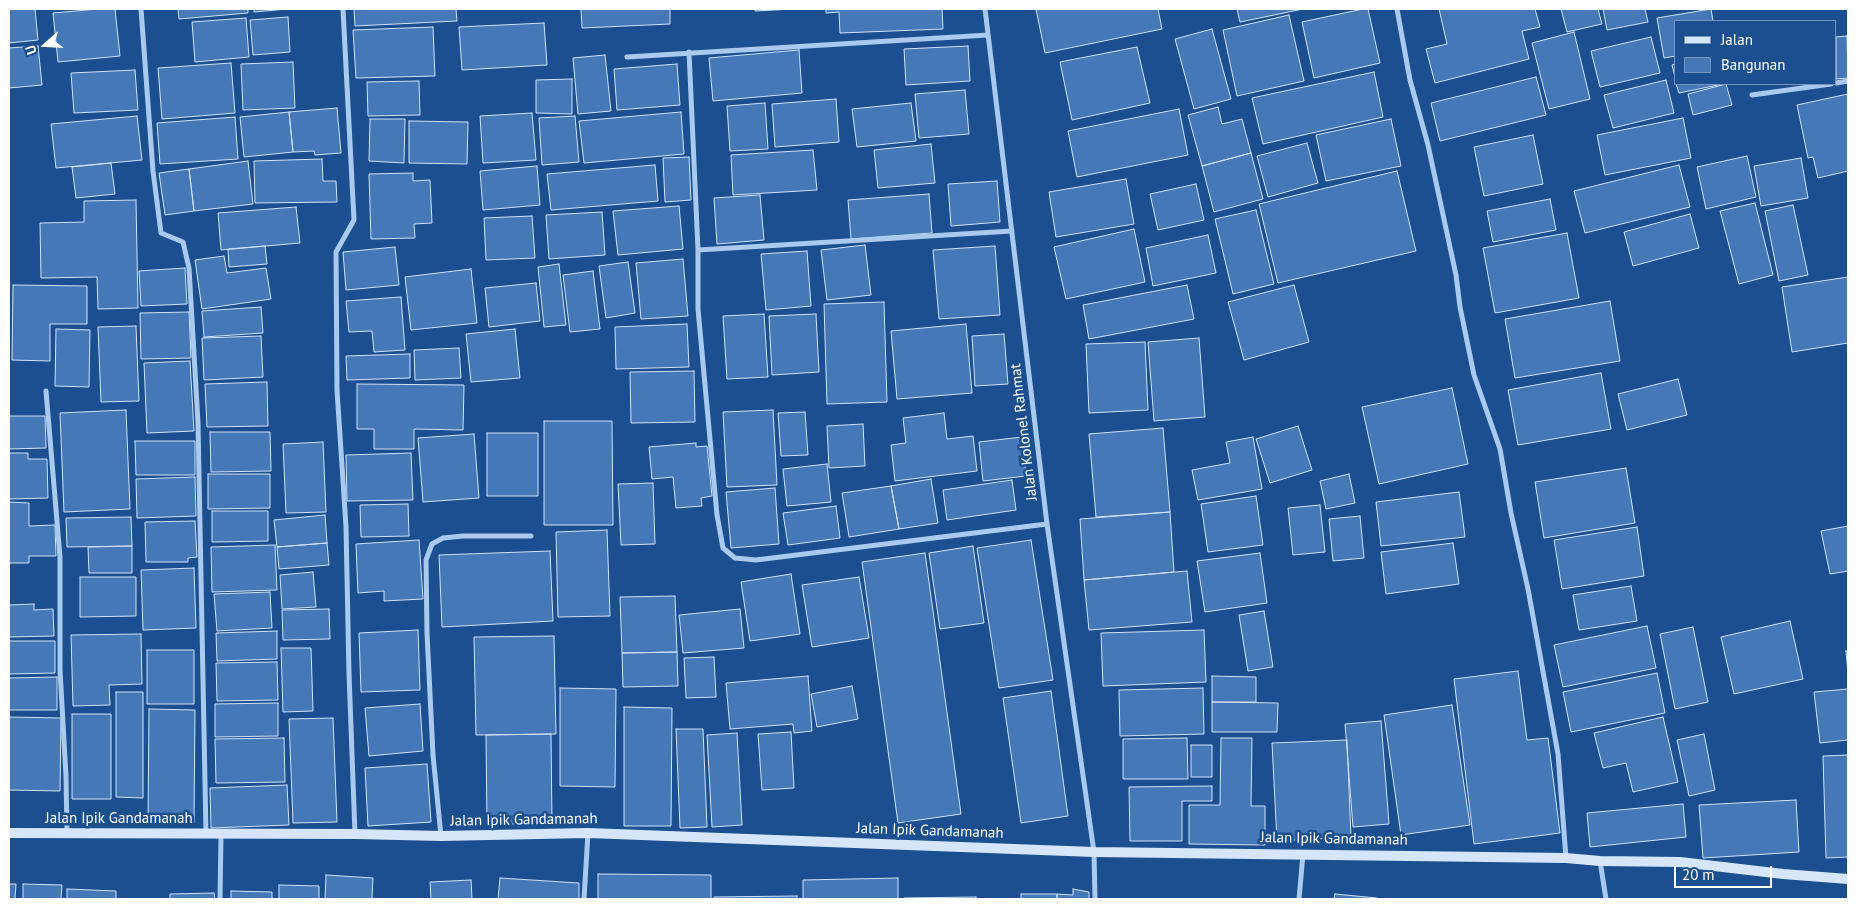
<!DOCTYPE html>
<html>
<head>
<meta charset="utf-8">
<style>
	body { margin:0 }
	#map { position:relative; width:1857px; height:908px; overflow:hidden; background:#1b4f8f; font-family:"PT Sans",sans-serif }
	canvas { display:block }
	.frame { position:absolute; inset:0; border:10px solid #fff; pointer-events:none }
	.legend { position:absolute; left:1674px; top:20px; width:162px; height:65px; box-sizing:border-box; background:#1b4f8f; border:1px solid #7695bc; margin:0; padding:6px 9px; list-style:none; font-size:15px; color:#fff }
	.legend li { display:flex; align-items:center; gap:10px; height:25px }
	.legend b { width:25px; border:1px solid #7695bc }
	.north { position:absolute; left:20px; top:20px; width:50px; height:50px; -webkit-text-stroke:4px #1b4f8f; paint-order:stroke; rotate:251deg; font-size:14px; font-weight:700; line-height:20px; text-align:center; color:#fff }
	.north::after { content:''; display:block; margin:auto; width:18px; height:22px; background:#fff; clip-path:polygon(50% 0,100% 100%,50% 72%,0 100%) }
	.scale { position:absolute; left:1674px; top:866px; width:98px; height:22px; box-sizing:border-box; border:2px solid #fff; border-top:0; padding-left:6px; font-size:15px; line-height:18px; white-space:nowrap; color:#fff; -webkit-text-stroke:4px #1b4f8f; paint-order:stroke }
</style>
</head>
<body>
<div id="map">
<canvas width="1857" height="908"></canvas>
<div class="frame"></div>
<ul class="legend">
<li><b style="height:6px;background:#d6e6fa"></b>Jalan</li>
<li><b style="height:14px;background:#4478b7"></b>Bangunan</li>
</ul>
<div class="north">U</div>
<div class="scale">20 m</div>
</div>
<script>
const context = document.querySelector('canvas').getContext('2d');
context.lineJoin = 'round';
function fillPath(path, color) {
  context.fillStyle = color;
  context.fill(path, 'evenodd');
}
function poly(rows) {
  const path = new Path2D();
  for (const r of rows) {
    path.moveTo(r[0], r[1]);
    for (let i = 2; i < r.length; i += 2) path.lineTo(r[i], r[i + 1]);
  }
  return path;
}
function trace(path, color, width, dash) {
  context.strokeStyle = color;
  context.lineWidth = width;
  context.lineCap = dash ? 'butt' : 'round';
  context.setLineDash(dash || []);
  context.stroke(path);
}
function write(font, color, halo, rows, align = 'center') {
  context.font = font + ' "PT Sans",sans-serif';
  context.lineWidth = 5;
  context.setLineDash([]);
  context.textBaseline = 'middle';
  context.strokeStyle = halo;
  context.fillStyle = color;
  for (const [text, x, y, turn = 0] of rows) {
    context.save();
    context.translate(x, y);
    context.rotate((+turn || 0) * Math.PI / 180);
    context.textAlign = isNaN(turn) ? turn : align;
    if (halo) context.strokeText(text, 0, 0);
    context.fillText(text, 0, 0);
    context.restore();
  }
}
const building = poly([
	[9,9,35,9,38,40,9,43,9,9],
	[98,9,115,9,120,56,58,62,53,13,98,9],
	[178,9,248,9,248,13,179,19,178,9],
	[254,9,287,9,254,12,254,9],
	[354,9,456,9,457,21,355,26,354,9],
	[581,9,670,9,670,24,582,28,581,9],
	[755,9,794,9,755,11,755,9],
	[826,9,942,9,943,29,840,33,839,12,826,13,826,9],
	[1036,9,1158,9,1162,29,1045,53,1036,9],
	[1237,9,1303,9,1240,22,1237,9],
	[1363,9,1368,9,1380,63,1314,78,1302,22,1363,9],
	[1439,9,1535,9,1540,27,1522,31,1529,59,1435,83,1426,49,1447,44,1439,9],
	[1561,9,1598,9,1602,24,1567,32,1561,9],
	[1603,9,1645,9,1648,22,1607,30,1603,9],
	[1711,9,1713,21,1676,21,1676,56,1664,58,1657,18,1711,9],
	[1289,15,1304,81,1237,96,1223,30,1289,15],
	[288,17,290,52,253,55,250,20,288,17],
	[246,18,249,57,195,62,192,22,246,18],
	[544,23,547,65,462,70,459,27,544,23],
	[433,27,435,76,356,78,353,30,433,27],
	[1212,29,1231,99,1194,109,1175,39,1212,29],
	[1574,32,1590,99,1549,109,1532,43,1574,32],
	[1847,36,1848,78,1836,79,1836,37,1847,36],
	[1651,37,1660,73,1600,87,1591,51,1651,37],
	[38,46,42,85,9,88,9,48,38,46],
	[968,46,970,81,906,85,904,49,968,46],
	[1137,47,1150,103,1072,120,1060,62,1137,47],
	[799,50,802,93,713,101,709,58,799,50],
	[605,55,611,111,578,114,573,58,605,55],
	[293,62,295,108,243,110,241,64,293,62],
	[231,63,235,113,162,119,158,68,231,63],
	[677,64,680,105,617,110,614,69,677,64],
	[1676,64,1676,81,1672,65,1676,64],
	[135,70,138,110,74,113,71,73,135,70],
	[1374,72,1383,117,1263,144,1252,98,1374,72],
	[1536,77,1546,115,1440,141,1431,103,1536,77],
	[572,79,572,114,536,113,536,80,572,79],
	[1666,80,1674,113,1613,128,1604,95,1666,80],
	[419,81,420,115,368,116,367,82,419,81],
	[1676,84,1723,84,1679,93,1676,84],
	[1726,84,1732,105,1693,115,1688,94,1726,84],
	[965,90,969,134,919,138,915,94,965,90],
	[1848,94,1848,171,1818,178,1813,157,1808,158,1797,105,1848,94],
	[836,99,839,142,775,147,772,104,836,99],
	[765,103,768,149,730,151,727,106,765,103],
	[911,103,916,141,857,147,852,109,911,103],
	[1218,107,1222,124,1242,119,1251,153,1202,166,1188,115,1218,107],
	[337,108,341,153,315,155,314,151,293,152,289,112,337,108],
	[1179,109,1188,155,1077,177,1068,131,1179,109],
	[289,112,293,152,244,157,240,117,289,112],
	[681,112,684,154,584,163,579,121,681,112],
	[532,113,536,160,483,163,480,116,532,113],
	[137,116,142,160,56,168,51,124,137,116],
	[575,116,579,162,542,165,539,118,575,116],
	[235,117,238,159,160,164,157,123,235,117],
	[1683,118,1691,158,1605,175,1597,135,1683,118],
	[370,119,405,119,404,163,369,161,370,119],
	[1391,119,1401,166,1326,181,1316,135,1391,119],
	[409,121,468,122,467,164,409,163,409,121],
	[1533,135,1543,184,1484,196,1474,147,1533,135],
	[1307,143,1318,183,1268,197,1257,156,1307,143],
	[931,144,935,183,878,188,874,150,931,144],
	[813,150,817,190,733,195,731,155,813,150],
	[1251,153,1263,199,1214,212,1202,166,1251,153],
	[1747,156,1756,197,1706,209,1697,167,1747,156],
	[689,157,691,200,665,202,663,158,689,157],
	[1801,158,1808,198,1761,206,1754,166,1801,158],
	[322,159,323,181,336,181,337,202,255,203,254,161,322,159],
	[248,161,253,204,194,211,189,169,248,161],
	[111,163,115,194,76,198,72,167,111,163],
	[655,165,658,201,551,210,547,174,655,165],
	[1679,165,1690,207,1585,233,1574,191,1679,165],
	[537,166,540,205,483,210,480,171,537,166],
	[189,169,194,211,165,215,159,173,189,169],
	[1397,171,1416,251,1278,283,1259,204,1397,171],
	[413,173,413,181,430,180,432,223,414,224,415,238,371,239,369,174,413,173],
	[1126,179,1134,224,1056,237,1049,192,1126,179],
	[997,181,1000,222,951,226,948,184,997,181],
	[1196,184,1204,220,1158,230,1150,194,1196,184],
	[929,194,932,233,851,239,848,200,929,194],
	[760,195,764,240,717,244,714,198,760,195],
	[1550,199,1556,230,1493,242,1487,211,1550,199],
	[136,200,138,308,98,309,97,277,41,278,40,223,84,222,84,201,136,200],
	[1755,203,1773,275,1739,284,1720,211,1755,203],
	[1793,205,1808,275,1779,281,1765,211,1793,205],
	[679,206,683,249,618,255,613,211,679,206],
	[296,207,300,243,221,250,218,213,296,207],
	[1256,210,1274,284,1233,294,1215,219,1256,210],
	[602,212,605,255,549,259,546,215,602,212],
	[1690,214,1699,248,1633,266,1624,232,1690,214],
	[532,216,535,258,486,260,484,218,532,216],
	[1134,229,1145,282,1066,299,1054,247,1134,229],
	[1567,233,1579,298,1495,313,1483,248,1567,233],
	[1208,235,1216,273,1153,286,1146,248,1208,235],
	[865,245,871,295,827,300,821,250,865,245],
	[265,246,267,264,229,267,228,249,265,246],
	[995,246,1000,315,939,319,933,250,995,246],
	[395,247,399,285,346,290,343,252,395,247],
	[807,251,811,306,766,310,761,254,807,251],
	[224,256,227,273,266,268,271,299,202,309,195,260,224,256],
	[683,259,688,316,641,319,636,263,683,259],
	[628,262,635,313,606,318,599,266,628,262],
	[559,264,566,325,544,327,538,267,559,264],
	[185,268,187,304,141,306,139,271,185,268],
	[471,269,477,323,411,330,405,277,471,269],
	[593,271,600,329,570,332,563,275,593,271],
	[1848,277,1848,343,1792,352,1782,287,1848,277],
	[536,283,540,321,489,327,485,288,536,283],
	[13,285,87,286,87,324,50,324,50,361,12,360,13,285],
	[1187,285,1194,319,1089,339,1083,305,1187,285],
	[1294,285,1309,342,1244,360,1228,302,1294,285],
	[401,297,405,350,374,352,372,331,349,332,346,301,401,297],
	[1610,301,1620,361,1515,378,1505,319,1610,301],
	[884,302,887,402,827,404,824,304,884,302],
	[261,307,263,333,204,337,202,311,261,307],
	[189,312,191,358,141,359,140,313,189,312],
	[764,314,768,377,727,379,723,316,764,314],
	[816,314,819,372,772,375,769,316,816,314],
	[687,324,689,367,616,369,615,327,687,324],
	[966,324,972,393,897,399,891,331,966,324],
	[136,326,139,401,101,402,98,327,136,326],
	[56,329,90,330,89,387,55,386,56,329],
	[515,329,520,378,471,382,466,334,515,329],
	[1004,334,1008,384,975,386,972,336,1004,334],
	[261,336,263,377,204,380,202,338,261,336],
	[1199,338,1205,417,1154,421,1148,342,1199,338],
	[1145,342,1148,410,1089,413,1086,344,1145,342],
	[459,348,461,378,415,380,414,350,459,348],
	[410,354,410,378,347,380,346,356,410,354],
	[190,361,194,431,147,433,144,363,190,361],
	[694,371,695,422,631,423,630,372,694,371],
	[1601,373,1611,429,1518,445,1508,390,1601,373],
	[1678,379,1687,415,1627,430,1618,394,1678,379],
	[267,382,268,426,207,427,205,384,267,382],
	[357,384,464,385,463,430,414,429,414,449,374,449,374,429,357,429,357,384],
	[1452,388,1468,464,1379,484,1362,407,1452,388],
	[126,410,130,509,64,512,60,413,126,410],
	[773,410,777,485,727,487,723,412,773,410],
	[805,412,808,455,781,456,778,413,805,412],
	[944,413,947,439,973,436,977,471,895,481,891,445,906,443,903,418,944,413],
	[9,416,45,416,46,448,9,449,9,416],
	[544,421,612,421,613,525,544,525,544,421],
	[863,424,865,466,829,468,827,426,863,424],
	[1298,426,1312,470,1270,483,1256,439,1298,426],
	[1163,428,1170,512,1096,517,1089,434,1163,428],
	[210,432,270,432,271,471,211,472,210,432],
	[487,433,538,433,538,496,487,496,487,433],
	[474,434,479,498,423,502,418,438,474,434],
	[1022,437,1026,476,983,481,979,442,1022,437],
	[1253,437,1262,489,1198,500,1192,470,1230,463,1226,442,1253,437],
	[135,441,195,441,195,475,136,475,135,441],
	[323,442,326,512,286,513,283,444,323,442],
	[696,443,696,447,707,446,712,496,701,498,702,506,676,508,673,477,652,479,649,447,696,443],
	[9,453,28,453,28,459,47,459,48,498,9,499,9,453],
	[411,453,413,500,347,501,346,455,411,453],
	[827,464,831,502,787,506,783,469,827,464],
	[1626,468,1635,523,1544,538,1535,482,1626,468],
	[208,474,270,474,270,508,208,509,208,474],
	[1349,474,1355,503,1326,509,1320,481,1349,474],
	[195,477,196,516,137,518,136,479,195,477],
	[931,479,938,523,899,529,891,486,931,479],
	[1012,480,1016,510,947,520,943,490,1012,480],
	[653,483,655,544,621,545,618,484,653,483],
	[891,486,899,529,849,537,842,493,891,486],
	[775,488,779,544,731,548,726,492,775,488],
	[1459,492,1465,537,1381,546,1376,502,1459,492],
	[1256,496,1263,545,1208,552,1201,504,1256,496],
	[9,502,29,503,29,526,55,525,56,556,29,556,29,563,9,563,9,502],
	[408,504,409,536,361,537,360,505,408,504],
	[1320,505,1325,552,1293,555,1288,508,1320,505],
	[836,506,840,538,788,545,783,513,836,506],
	[212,511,268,511,268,541,212,542,212,511],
	[1170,512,1174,572,1084,580,1080,519,1170,512],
	[325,515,327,543,277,547,274,520,325,515],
	[1360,516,1364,558,1333,561,1329,519,1360,516],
	[131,517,132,546,67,547,66,518,131,517],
	[195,521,197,557,188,558,188,562,146,562,145,522,195,521],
	[1848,526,1848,571,1830,574,1821,531,1848,526],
	[1637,527,1644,576,1562,589,1554,540,1637,527],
	[607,530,610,616,558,617,556,532,607,530],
	[419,540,423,599,384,601,384,591,358,593,356,544,419,540],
	[1031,540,1053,680,999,688,977,548,1031,540],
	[327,543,329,565,279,569,277,547,327,543],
	[1453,543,1459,584,1386,594,1381,552,1453,543],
	[275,545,277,590,212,592,211,547,275,545],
	[132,546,132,573,89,573,88,547,132,546],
	[973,546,984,623,940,629,929,553,973,546],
	[550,551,553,621,442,627,439,555,550,551],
	[925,553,961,814,898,823,862,562,925,553],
	[1260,553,1267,603,1205,612,1197,561,1260,553],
	[194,568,196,628,143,630,141,570,194,568],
	[1187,571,1192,622,1089,630,1084,580,1187,571],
	[313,572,316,607,282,609,280,575,313,572],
	[791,574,800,634,750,641,741,582,791,574],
	[80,577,136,577,136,616,80,617,80,577],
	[859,577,869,638,812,647,802,585,859,577],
	[1631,586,1637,621,1579,630,1573,595,1631,586],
	[270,592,272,628,217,631,214,594,270,592],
	[675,596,677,652,622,653,620,597,675,596],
	[34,604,34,610,53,609,54,636,9,637,9,605,34,604],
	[329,609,330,639,283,640,282,610,329,609],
	[740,609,744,648,683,653,679,615,740,609],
	[1264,611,1273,667,1248,671,1239,615,1264,611],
	[1790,621,1803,679,1734,694,1721,637,1790,621],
	[1647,626,1656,668,1563,687,1554,645,1647,626],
	[1693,627,1708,702,1675,709,1660,634,1693,627],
	[418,630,420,690,361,692,359,633,418,630],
	[1204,630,1206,682,1103,686,1101,633,1204,630],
	[277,631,277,659,217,661,216,633,277,631],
	[141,634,142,684,109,685,110,705,73,706,71,635,141,634],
	[554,636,556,734,476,735,474,637,554,636],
	[9,641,55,641,55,673,9,674,9,641],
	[281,648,311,648,313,711,283,712,281,648],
	[147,650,194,650,194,704,147,704,147,650],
	[1846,651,1848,651,1848,673,1846,651],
	[677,652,678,686,623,687,622,653,677,652],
	[714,657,716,697,686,698,684,658,714,657],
	[277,662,278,700,217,701,216,663,277,662],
	[1518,671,1527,740,1548,738,1560,833,1474,844,1454,679,1518,671],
	[1657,673,1665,713,1571,732,1563,692,1657,673],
	[808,676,812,731,794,733,793,724,730,729,726,683,808,676],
	[1212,676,1256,677,1256,702,1212,702,1212,676],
	[57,677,57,710,9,710,9,678,57,677],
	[852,686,858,719,817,727,811,694,852,686],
	[560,688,616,689,615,787,560,786,560,688],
	[1203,688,1204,734,1120,736,1119,690,1203,688],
	[1848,689,1848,740,1820,743,1814,692,1848,689],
	[1051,691,1068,816,1021,823,1003,698,1051,691],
	[116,692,143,692,143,798,116,797,116,692],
	[1212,702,1278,703,1277,732,1212,732,1212,702],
	[278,703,278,736,215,737,215,704,278,703],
	[420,704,423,751,369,756,365,708,420,704],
	[1452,705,1470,825,1401,835,1384,715,1452,705],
	[624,707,672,708,671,826,624,826,624,707],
	[149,709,195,710,194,823,148,822,149,709],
	[72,714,111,714,111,799,72,799,72,714],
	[9,717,61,718,60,791,9,790,9,717],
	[1663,717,1678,782,1633,792,1626,763,1603,768,1594,733,1663,717],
	[333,718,337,822,293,823,289,719,333,718],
	[1381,721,1389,824,1353,827,1345,724,1381,721],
	[676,729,703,729,707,827,680,828,676,729],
	[791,732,794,788,762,790,758,734,791,732],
	[737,733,742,825,712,827,707,735,737,733],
	[551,734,552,824,487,824,486,735,551,734],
	[1704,734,1715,790,1689,796,1677,740,1704,734],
	[284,738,285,782,216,783,215,739,284,738],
	[1187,738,1188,779,1123,779,1123,739,1187,738],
	[1221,738,1252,738,1251,806,1265,806,1265,845,1189,844,1189,805,1220,805,1221,738],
	[1347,740,1351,837,1277,841,1272,743,1347,740],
	[1191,745,1212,745,1212,777,1191,777,1191,745],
	[1848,755,1848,857,1826,858,1823,756,1848,755],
	[427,764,431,822,368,826,365,768,427,764],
	[287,785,289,825,211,828,210,788,287,785],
	[1212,786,1212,801,1182,801,1182,841,1130,841,1129,787,1212,786],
	[1796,800,1799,852,1703,858,1699,805,1796,800],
	[1683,804,1686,837,1590,847,1587,813,1683,804],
	[598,874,711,875,711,899,598,899,598,874],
	[326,875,373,878,372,899,325,899,326,875],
	[500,878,579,883,579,899,498,899,500,878],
	[898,878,898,899,803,899,803,880,898,878],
	[471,880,472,899,431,899,430,882,471,880],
	[9,884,16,884,15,899,9,899,9,884],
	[23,884,62,885,61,899,23,899,23,884],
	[279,885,319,886,319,899,279,899,279,885],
	[67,889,116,891,116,899,67,899,67,889],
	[1073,889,1089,892,1089,899,1057,899,1057,894,1073,895,1073,889],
	[231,891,272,892,272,899,231,899,231,891],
	[214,893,215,899,170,899,170,894,214,893],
	[1021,894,1057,894,1057,899,1021,899,1021,894],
	[1335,894,1377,898,1377,899,1334,899,1335,894],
	[797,896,797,899,714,899,714,897,797,896],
	[976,897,976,899,904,899,904,898,976,897]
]);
const street = poly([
	[141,9,153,171,161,233,183,242,189,268,198,423,206,834],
	[343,9,354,220,336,252,337,390,346,527,349,674,355,834],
	[985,9,1047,524,1094,852,1095,899],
	[1397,9,1410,80,1428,145,1456,275,1460,307,1474,375,1500,449,1511,513,1528,589,1558,754,1566,858],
	[689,52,698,250,698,309,717,515,723,548,735,558,756,560,1047,524],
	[627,57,988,35],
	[1836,83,1848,81],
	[1752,95,1831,84],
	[698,250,1012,231],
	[46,391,60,557,60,670,66,776,67,833],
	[441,836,433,755,427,633,426,560,432,544,443,538,463,536,531,536],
	[1600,861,1606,899],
	[220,899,221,835],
	[584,899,588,833],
	[1299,899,1303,854]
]);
const secondary = poly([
	[9,833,355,834,441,836,588,833,1094,852,1566,858,1600,861,1680,862,1783,874,1848,879]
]);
const streetNames = [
	["Jalan Kolonel Rahmat",1024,432,-97],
	["Jalan Ipik Gandamanah",119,819],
	["Jalan Ipik Gandamanah",524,820,-1],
	["Jalan Ipik Gandamanah",930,831,2],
	["Jalan Ipik Gandamanah",1334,839,1]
];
fillPath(building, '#4478b7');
trace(building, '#cfe3fa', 1);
trace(street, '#a9c9ee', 5);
trace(secondary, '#d6e6fa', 10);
write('15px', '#fff', '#1b4f8f', streetNames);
</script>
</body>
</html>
